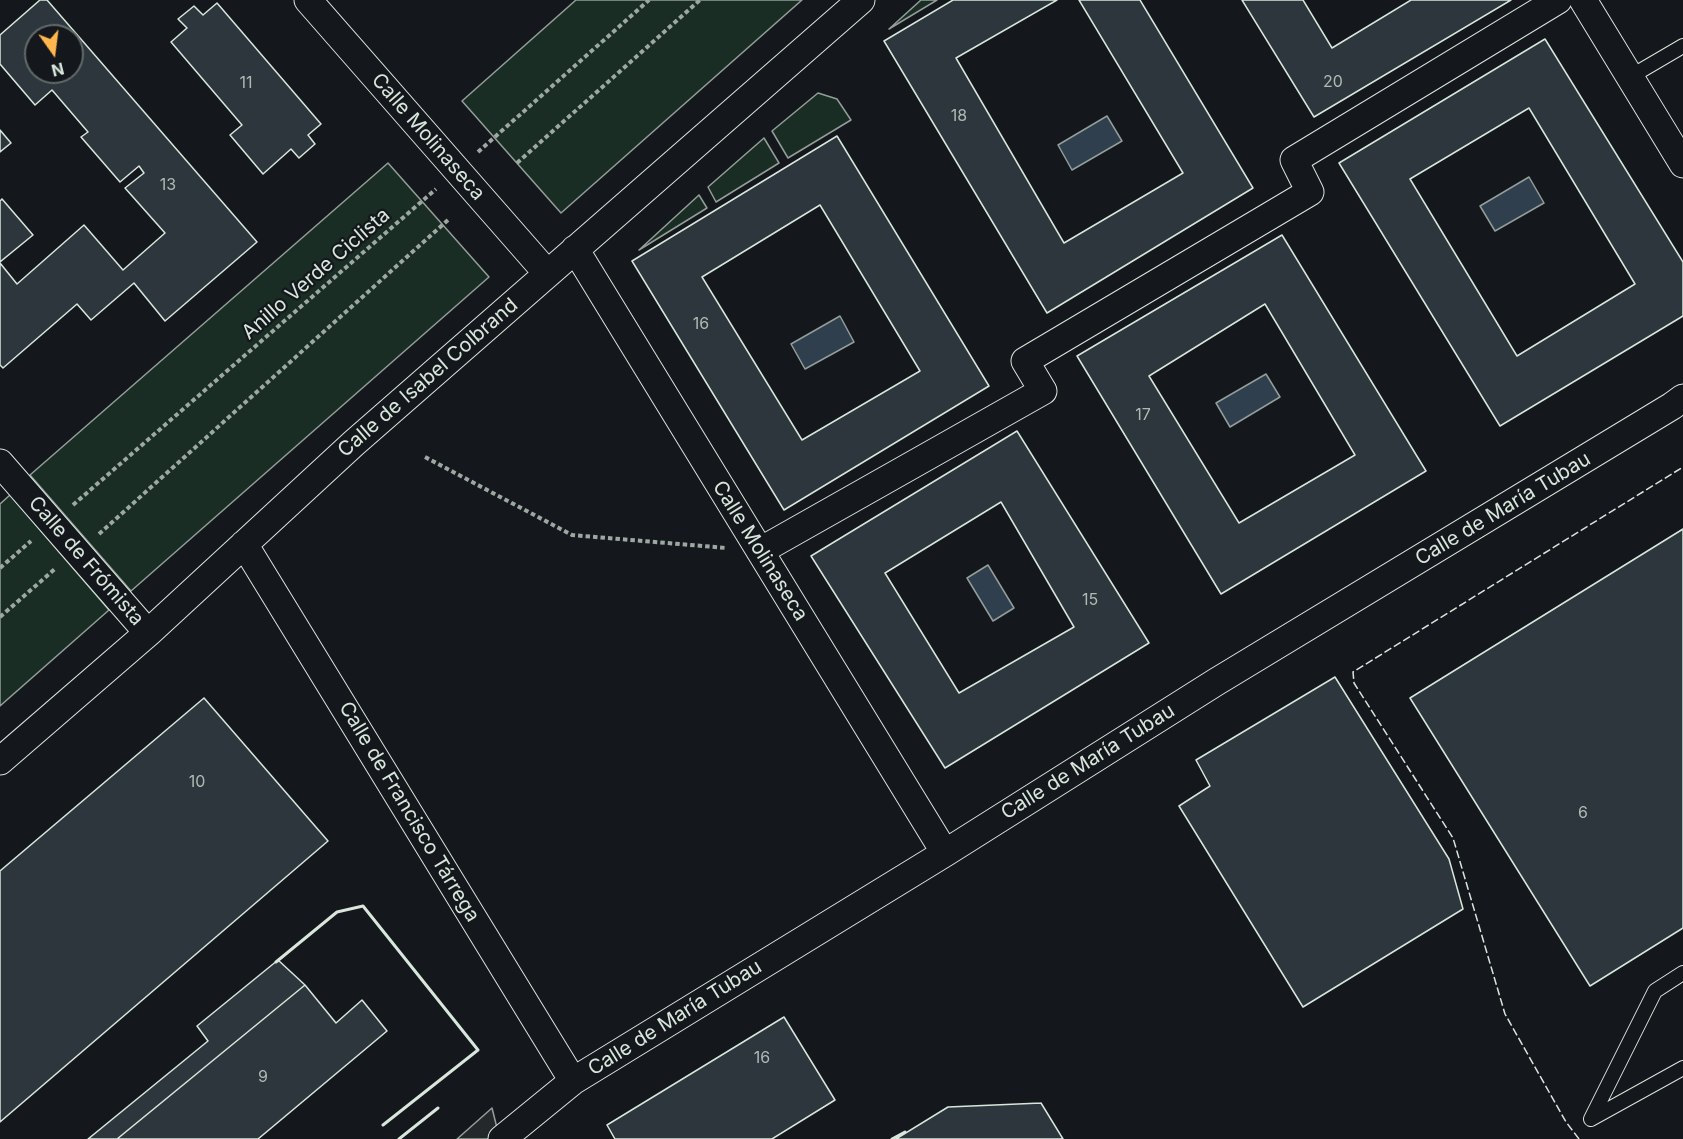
<!DOCTYPE html>
<html>
<head>
<meta charset="utf-8">
<style>
	body { margin:0 }
	#map { position:relative; width:1683px; height:1139px; overflow:hidden; background:#14181c; font-family:Inter,sans-serif }
	canvas { display:block }
	.north { position:absolute; left:24px; top:24px; width:60px; height:60px; box-sizing:border-box; background:#14181c; border:2px solid #626a69; border-radius:50%; rotate:166deg; font-size:16px; font-weight:700; line-height:24px; text-align:center; color:#d8e6dc }
	.north::after { content:''; display:block; margin:auto; width:21px; height:27px; background:#ffb74d; clip-path:polygon(50% 0,100% 100%,50% 72%,0 100%) }
</style>
</head>
<body>
<div id="map">
<canvas width="1683" height="1139"></canvas>
<div class="north">N</div>
</div>
<script>
const context = document.querySelector('canvas').getContext('2d');
context.lineJoin = 'round';
function fillPath(path, color) {
  context.fillStyle = color;
  context.fill(path, 'evenodd');
}
function poly(rows) {
  const path = new Path2D();
  for (const r of rows) {
    path.moveTo(r[0], r[1]);
    for (let i = 2; i < r.length; i += 2) path.lineTo(r[i], r[i + 1]);
  }
  return path;
}
function trace(path, color, width, dash) {
  context.strokeStyle = color;
  context.lineWidth = width;
  context.lineCap = dash ? 'butt' : 'round';
  context.setLineDash(dash || []);
  context.stroke(path);
}
function write(font, color, halo, rows, align = 'center') {
  context.font = font + ' Inter,sans-serif';
  context.lineWidth = 4.5;
  context.setLineDash([]);
  context.textBaseline = 'middle';
  context.strokeStyle = halo;
  context.fillStyle = color;
  for (const [text, x, y, turn = 0] of rows) {
    context.save();
    context.translate(x, y);
    context.rotate((+turn || 0) * Math.PI / 180);
    context.textAlign = isNaN(turn) ? turn : align;
    if (halo) context.strokeText(text, 0, 0);
    context.fillText(text, 0, 0);
    context.restore();
  }
}
const green = poly([
	[576,0,802,0,561,213,462,101,576,0],
	[921,0,937,0,889,29,921,0],
	[818,93,837,99,851,120,788,158,772,131,818,93],
	[764,138,779,163,716,202,708,187,764,138],
	[388,163,489,277,131,591,30,475,388,163],
	[699,195,707,208,639,250,699,195],
	[10,495,109,610,0,706,0,504,10,495]
]);
const parking = poly([
	[492,1108,498,1132,490,1139,457,1139,492,1108]
]);
const water = poly([
	[1107,116,1122,141,1072,170,1058,145,1107,116],
	[1529,177,1544,203,1495,231,1480,206,1529,177],
	[840,316,854,342,805,369,791,344,840,316],
	[1266,374,1280,397,1230,427,1216,403,1266,374],
	[988,565,1014,608,993,621,967,578,988,565]
]);
const building = poly([
	[40,0,47,0,257,242,165,321,134,283,91,320,77,304,3,368,0,365,0,263,17,284,84,225,123,270,165,233,125,188,144,173,139,166,120,182,81,137,88,132,52,90,35,105,0,64,0,35,40,0],
	[36,36,72,36,72,72,36,72,36,36],
	[953,0,1057,0,956,58,1064,243,1183,173,1079,0,1140,0,1253,188,1047,313,884,41,953,0],
	[1242,0,1303,0,1332,48,1411,0,1511,0,1314,117,1242,0],
	[217,3,321,124,308,135,315,144,299,158,291,149,263,174,230,135,242,125,171,42,187,28,178,19,194,6,203,15,217,3],
	[1545,39,1683,262,1683,316,1500,426,1339,163,1545,39],
	[1529,108,1635,284,1517,356,1410,179,1529,108],
	[0,130,11,143,0,152,0,130],
	[837,136,989,386,784,510,632,261,837,136],
	[820,205,920,371,802,440,702,277,820,205],
	[2,199,33,235,0,262,0,201,2,199],
	[1282,235,1426,471,1221,594,1077,356,1282,235],
	[1265,304,1355,455,1239,523,1149,376,1265,304],
	[1017,431,1149,643,945,768,811,556,1017,431],
	[1001,502,1074,627,959,693,885,573,1001,502],
	[1683,529,1683,928,1590,986,1410,698,1683,529],
	[1335,677,1449,859,1463,909,1303,1007,1179,806,1210,786,1196,760,1335,677],
	[204,698,328,841,0,1122,0,871,204,698],
	[278,960,305,985,117,1139,88,1139,208,1041,197,1026,278,960],
	[305,985,336,1023,362,1000,387,1031,258,1139,117,1139,305,985],
	[784,1017,835,1100,772,1139,615,1139,607,1125,784,1017],
	[1041,1103,1063,1139,896,1139,948,1107,1041,1103]
]);
const path = poly([
	[478,152,649,0],
	[517,163,700,0],
	[425,457,572,535,726,548],
	[73,505,436,189],
	[99,534,449,219],
	[0,568,31,541],
	[0,617,56,568]
]);
const lane = poly([
	[1630,77,1683,46],
	[1591,1119,1655,991,1683,973],
	[1591,1119,1683,1068]
]);
const street = poly([
	[308,0,547,273],
	[1583,0,1683,164],
	[575,249,945,853],
	[0,463,148,633],
	[244,544,573,1081],
	[760,551,1043,391,1025,361,1310,192,1294,160,1558,0],
	[0,761,148,633,354,443,861,0],
	[502,1139,573,1081,945,853,1216,682,1672,406,1683,398]
]);
const fence = poly([
	[1579,1139,1566,1122,1505,1014,1453,838,1354,683,1353,672,1683,467]
]);
const wall = poly([
	[276,962,337,912,363,906,478,1050,383,1125],
	[399,1139,438,1108],
	[892,1139,905,1132]
]);
const numberNames = [
	["20",1333,82],
	["11",246,83],
	["18",959,116],
	["13",168,185],
	["16",701,324],
	["17",1143,415],
	["15",1090,600],
	["10",197,782],
	["6",1583,813],
	["16",762,1058],
	["9",263,1077]
];
const streetNames = [
	["Calle Molinaseca",428,137,49],
	["Anillo Verde Ciclista",316,274,-41],
	["Calle de Isabel Colbrand",428,378,-41],
	["Calle de María Tubau",1503,509,-31],
	["Calle Molinaseca",760,551,58],
	["Calle de Frómista",86,561,49],
	["Calle de María Tubau",1088,762,-32],
	["Calle de Francisco Tárrega",409,812,59],
	["Calle de María Tubau",675,1018,-32]
];
fillPath(green, '#1a2d24');
trace(green, '#939e99', 1.5);
fillPath(parking, '#24282b');
trace(parking, '#939e99', 1.5);
fillPath(water, '#2f3f4d');
trace(water, '#939e99', 1.5);
fillPath(building, '#2c363c');
trace(building, '#d8e6dc', 1.5);
trace(lane, '#d8e6dc', 16);
trace(street, '#d8e6dc', 29);
trace(path, '#9da8a2', 4, [4.5, 3]);
trace(lane, '#14181c', 14);
trace(street, '#14181c', 27);
trace(fence, '#d8e6dc', 1.5, [8, 3]);
trace(wall, '#d8e6dc', 3);
write('16px', '#adbab4', null, numberNames);
write('20px', '#d8e6dc', '#14181c', streetNames);
</script>
</body>
</html>
